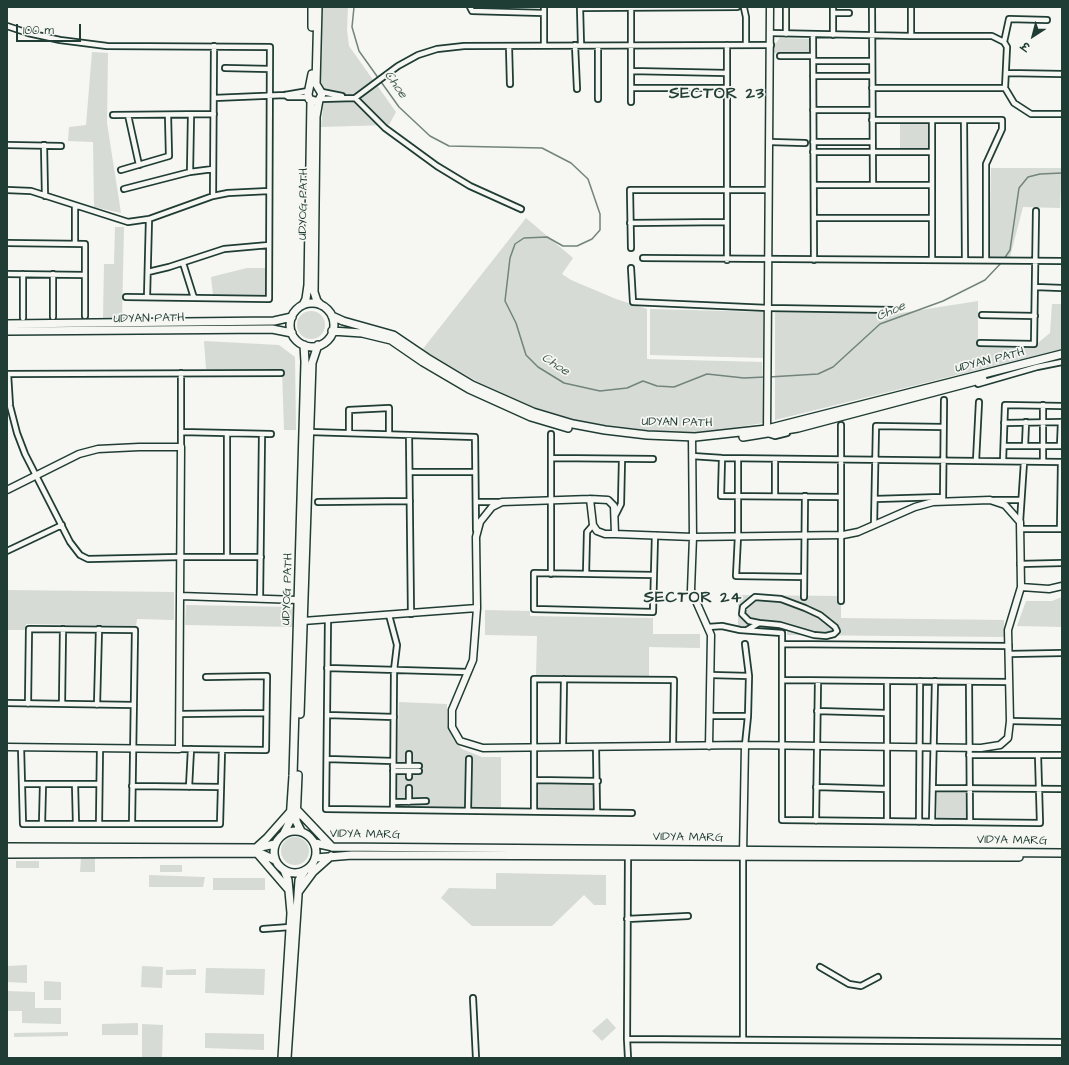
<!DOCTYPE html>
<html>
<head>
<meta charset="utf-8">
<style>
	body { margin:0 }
	#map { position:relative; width:1069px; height:1065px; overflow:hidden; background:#f6f6f2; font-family:"Architects Daughter","Playpen Sans Deva",sans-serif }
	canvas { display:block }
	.frame { position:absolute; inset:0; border:8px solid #1f3d34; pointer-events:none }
	.north { position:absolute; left:1013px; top:16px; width:40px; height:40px; -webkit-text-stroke:3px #f6f6f2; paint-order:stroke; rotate:216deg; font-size:11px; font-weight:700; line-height:16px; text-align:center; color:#1f3d34 }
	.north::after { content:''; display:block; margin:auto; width:14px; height:18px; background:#1f3d34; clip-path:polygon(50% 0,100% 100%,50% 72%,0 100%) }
	.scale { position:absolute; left:16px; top:24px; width:65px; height:18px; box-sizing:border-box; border:2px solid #1f3d34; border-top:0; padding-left:5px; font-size:12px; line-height:14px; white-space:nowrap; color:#1f3d34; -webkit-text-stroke:3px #f6f6f2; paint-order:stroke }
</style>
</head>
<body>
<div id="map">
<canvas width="1069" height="1065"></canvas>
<div class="frame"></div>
<div class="north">उ</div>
<div class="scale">100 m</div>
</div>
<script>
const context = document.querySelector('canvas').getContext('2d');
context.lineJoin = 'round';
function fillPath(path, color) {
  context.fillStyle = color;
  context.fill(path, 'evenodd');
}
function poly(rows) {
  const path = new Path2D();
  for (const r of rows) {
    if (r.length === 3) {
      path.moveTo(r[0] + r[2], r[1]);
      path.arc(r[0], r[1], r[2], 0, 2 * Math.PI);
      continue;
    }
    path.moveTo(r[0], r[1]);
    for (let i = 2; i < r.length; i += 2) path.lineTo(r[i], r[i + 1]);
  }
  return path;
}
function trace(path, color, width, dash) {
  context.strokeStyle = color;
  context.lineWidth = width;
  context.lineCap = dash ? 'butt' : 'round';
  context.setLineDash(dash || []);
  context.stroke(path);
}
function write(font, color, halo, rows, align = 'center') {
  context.font = font + ' "Architects Daughter",sans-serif';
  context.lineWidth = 3.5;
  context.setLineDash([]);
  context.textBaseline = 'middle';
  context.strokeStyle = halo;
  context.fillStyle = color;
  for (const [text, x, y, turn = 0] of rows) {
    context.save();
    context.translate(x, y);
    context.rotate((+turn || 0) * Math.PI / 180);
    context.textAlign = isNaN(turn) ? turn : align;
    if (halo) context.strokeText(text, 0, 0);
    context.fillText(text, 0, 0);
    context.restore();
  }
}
const green = poly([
	[322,7,348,7,347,30,349,46,396,112,389,125,321,127,324,98,320,81],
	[780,38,809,39,809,54,773,53,774,45],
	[92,52,108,53,107,123,121,213,94,207,93,142,68,141,69,127,86,125],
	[900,122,929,122,928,148,900,148],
	[991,168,1062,168,1060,208,1023,207,1010,257,989,257],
	[526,218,573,258,562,274,571,280,616,299,647,309,647,359,762,362,763,423,703,433,655,431,583,422,536,408,478,382,422,350],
	[115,227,124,227,122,318,103,318,104,264,114,264],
	[247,268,266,268,266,295,213,295,211,277],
	[978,301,978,346,1034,346,1050,333,1052,304,1062,304,1062,349,775,420,775,312,895,314],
	[650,309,763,312,763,358,650,355],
	[311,325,14],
	[204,341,279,345,295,357,296,430,284,430,282,370,206,369],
	[7,590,174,592,174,620,137,619,136,626,26,624,26,630,7,630],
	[738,595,841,596,841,618,1004,620,1004,637,787,635,787,626,738,626],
	[1062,597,1062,627,1017,626,1026,601,1052,601],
	[186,605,293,607,293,627,185,625],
	[485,610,530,611,530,616,653,618,653,634,700,634,700,648,649,647,649,677,536,675,537,636,485,635],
	[399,702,447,704,447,724,453,739,462,749,482,757,501,757,501,809,396,807],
	[536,783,595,783,595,809,536,809],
	[937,790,967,790,967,819,937,819],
	[295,851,14],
	[81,857,95,858,95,872,80,872],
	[16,861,39,861,39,868,16,868],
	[160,865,182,865,182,872,160,872],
	[496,873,606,875,606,905,594,905,584,895,552,926,472,926,441,898,449,888,496,889],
	[149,875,204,877,205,877,203,887,149,887],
	[213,878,265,878,265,890,213,890],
	[27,965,27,983,7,982,7,966],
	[142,966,163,967,162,988,141,987],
	[206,968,265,969,264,995,205,993],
	[196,969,196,975,166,975,166,970],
	[44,981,61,982,61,1000,44,1000],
	[7,991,35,992,35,1008,61,1008,61,1024,22,1023,22,1011,7,1011],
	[607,1018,616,1028,602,1041,592,1031],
	[138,1023,138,1035,102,1035,102,1024],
	[142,1024,163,1025,162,1058,142,1058],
	[68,1032,68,1036,14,1037,14,1033],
	[205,1033,264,1034,264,1050,205,1048]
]);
const stream = poly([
	[354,7,352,27,359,51,399,107,430,136,449,146,542,148,571,163,588,179,600,214,600,230,592,239,577,246,563,246,547,237,524,238,515,244,510,258,505,301,516,323,526,355,538,367,564,383,600,391,627,388,643,381,657,386,674,387,707,374,744,378,765,377],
	[1004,259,1010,250,1019,188,1028,177,1040,174,1062,173],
	[769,377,818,374,833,367,880,324,943,301,985,280,1002,262]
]);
const minor = poly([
	[470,7,472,11,544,13],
	[544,7,544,45],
	[580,7,581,45],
	[786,7,786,34],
	[833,7,833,35],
	[872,7,873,185],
	[580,8,737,7],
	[744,8,746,17,746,45],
	[833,13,849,13],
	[7,26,28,33,60,40,107,46,270,47,269,299,126,297],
	[770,33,911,36,992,36,1004,42,1007,47,1005,88,1014,103,1031,114,1062,114],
	[813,34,814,260],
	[911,36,911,7],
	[1004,42,1009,19,1047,20],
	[575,45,577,89],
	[727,45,727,260],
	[509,47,510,84],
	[780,56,813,56],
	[813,61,872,61],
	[225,68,270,69],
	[631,71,727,73],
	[1006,73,1062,74],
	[813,76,872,76],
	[631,88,727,88],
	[872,88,1005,88],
	[322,92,342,96],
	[285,95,288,97,308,97],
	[214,98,285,95,308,91],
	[355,98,385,128,437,166,470,186,521,209],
	[320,99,355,98,398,66,418,55,437,49,464,46,771,45],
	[598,99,598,46],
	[631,102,631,7],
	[813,110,872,110],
	[113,115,214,114],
	[128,115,139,165],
	[872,120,1002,120,1002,129,986,164,986,260],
	[932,120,932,260],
	[964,120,965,260],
	[770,142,805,143],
	[813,142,872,142],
	[7,145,61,146],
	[44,145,45,196],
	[813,152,932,152],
	[121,170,169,156,168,115],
	[190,172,191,115],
	[814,185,932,185],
	[124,189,190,172,213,169],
	[7,190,31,191,128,222,149,219,213,196,228,193,269,191],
	[213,196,214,46],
	[814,218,932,218],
	[630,223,727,222],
	[7,243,85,244,85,316],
	[75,244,75,206],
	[631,248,630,190,769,190],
	[643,258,1062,261],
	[183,263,194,298],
	[631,268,633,302,768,308,894,310],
	[148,272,169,267,224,249,269,245],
	[7,274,85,275],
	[1035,287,1062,288],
	[147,297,149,219],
	[982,315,1035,316],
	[53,317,53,274],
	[23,318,23,274],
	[980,343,1034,344,1036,211],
	[7,374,281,373],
	[8,374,10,406,17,433,25,454,70,542,80,555,88,559,180,557,261,557],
	[978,384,1037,367,1062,362],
	[1004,423,1062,422],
	[841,425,841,601],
	[181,432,271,434],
	[310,432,475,437,476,530],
	[227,433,227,557],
	[349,433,349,410,389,408,389,434],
	[769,434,775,436,787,433],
	[409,435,411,614],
	[1004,446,1062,446],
	[1025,446,1026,422],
	[1060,446,1061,422],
	[181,447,181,373],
	[692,456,722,458,1062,462],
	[551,458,653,459],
	[722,458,721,496,840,497],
	[738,459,738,536,736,576,804,577],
	[775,459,775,496],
	[976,461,979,402],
	[1003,461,1005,405,1062,406],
	[1043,462,1043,405],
	[410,472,475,472],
	[875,499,942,497],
	[994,500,1021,500],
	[943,501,944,400],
	[318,502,410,501],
	[476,502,501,502],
	[616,514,621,504,622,459],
	[1020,522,1024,462],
	[874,525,876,426,943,427],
	[1020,529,1062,529],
	[1060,529,1061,462],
	[7,551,62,525],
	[1020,564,1062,563],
	[551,574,551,434],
	[586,574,587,532,593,525],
	[654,575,534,573,534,609,653,612,655,535],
	[804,597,805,496],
	[260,599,262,434],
	[389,615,397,645,394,670,393,810],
	[328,619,326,809,632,813],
	[708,627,722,626,740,630,782,633,782,820,1040,823,1038,755],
	[747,630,759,623,780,625,814,635,826,636,834,634,837,631,835,627,820,615,805,608,781,599,755,597,743,607,742,614,749,621,759,623],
	[745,644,749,676],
	[782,644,1009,646],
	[1009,654,1062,653],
	[327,668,468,672],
	[782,680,1009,682],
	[887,681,887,821],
	[969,682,970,822],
	[7,703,134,705],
	[28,704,29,629,135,630,132,824],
	[62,704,63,629],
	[97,705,99,629],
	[817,711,887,713],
	[180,714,266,713],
	[327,715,394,717],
	[711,716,748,716,749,676,711,675],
	[1010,721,1062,722],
	[745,745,748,716],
	[21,747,23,824,220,824,222,750],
	[563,747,564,679],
	[596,747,597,812],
	[179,749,266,750,267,676,206,677],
	[409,754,409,766],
	[969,755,1062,755],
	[327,759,393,761],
	[393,766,419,766],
	[393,771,419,771],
	[409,771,409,777],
	[534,780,598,781],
	[22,784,99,784],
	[75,784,76,824],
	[132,786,221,787],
	[189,787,191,749],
	[816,787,887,789],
	[409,788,409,802],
	[933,788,1062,789],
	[393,802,426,801],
	[468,810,469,759],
	[534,811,534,679,674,680,673,745],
	[816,821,818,681],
	[919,822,920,681],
	[932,822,935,681],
	[42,824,43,784],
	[99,824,100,748],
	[628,857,627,1039,1062,1042],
	[627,919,688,916],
	[263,929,290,927],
	[820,967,849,984,861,986,878,977],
	[473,998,476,1058],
	[627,1039,628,1058],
	[743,1040,743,857]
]);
const tertiary = poly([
	[767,433,770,7],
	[692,437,693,537,691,590,711,635,709,746],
	[7,490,79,454,98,449,139,447,181,447,179,749,7,747],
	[590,499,608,500,614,506,615,534,693,537,843,535,858,532,915,507,933,502,990,500,1005,505,1020,522,1021,587,1008,630,1010,721,1008,738,1000,745,981,748,745,745,483,748,460,741,452,727,452,710,473,660,477,608,476,537,480,522,492,507,502,502,590,499],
	[590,499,593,525,597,531,605,534,615,534],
	[1021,587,1049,589,1062,586],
	[180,596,298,600],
	[303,621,477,608],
	[743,855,745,745]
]);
const secondary = poly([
	[318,7,316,84,322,94,319,100,316,117,314,292,317,301,321,305],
	[312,27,312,7],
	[312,74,308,94,309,99,315,101],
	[312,325,22],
	[303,305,306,299,308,285,311,100],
	[332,316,343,321,393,335,427,358,472,385,533,412,573,424,605,430,647,435,695,437,767,429,1062,354],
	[7,324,274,321,292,317],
	[7,331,272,329,292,333],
	[332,331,362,333,391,340,423,362,469,389,531,417,568,428],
	[743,437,798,428,983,379],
	[300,714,312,363,318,345],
	[298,775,296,821,301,831],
	[297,810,332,847],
	[295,852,21],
	[284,833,290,821,293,776,305,362,304,345],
	[315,843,333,847,1062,853],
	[7,847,256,848,275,844],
	[256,848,267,838,290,812],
	[257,853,288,889],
	[7,854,260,853,275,860],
	[316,858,352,855,1019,857],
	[299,891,313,872,331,856],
	[282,1058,291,913,288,880,284,870],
	[287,1058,299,880,304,872]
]);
const streetNames = [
	["UDYOG PATH",304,204,-89],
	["UDYAN PATH",149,319,-1],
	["UDYAN PATH",990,361,-14],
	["UDYAN PATH",677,423,1],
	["UDYOG PATH",288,589,-88],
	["VIDYA MARG",365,835,1],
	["VIDYA MARG",688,838,1],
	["VIDYA MARG",1012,841,1]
];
const waterNames = [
	["Choe",395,85,55],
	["Choe",891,312,-24],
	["Choe",555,365,33]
];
const districtNames = [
	["SECTOR 23",717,95],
	["SECTOR 24",693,599]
];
fillPath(green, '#d6dbd6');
trace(stream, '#72847d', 1.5);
trace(minor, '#1f3d34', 8);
trace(tertiary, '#1f3d34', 9);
trace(secondary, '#1f3d34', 10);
trace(minor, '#f6f6f2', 4.5);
trace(tertiary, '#f6f6f2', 6);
trace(secondary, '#f6f6f2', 7);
write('12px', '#1f3d34', '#f6f6f2', streetNames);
write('italic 13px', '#425a52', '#f6f6f2', waterNames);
context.letterSpacing = '1px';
write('bold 16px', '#1f3d34', '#f6f6f2', districtNames);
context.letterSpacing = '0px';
</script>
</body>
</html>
